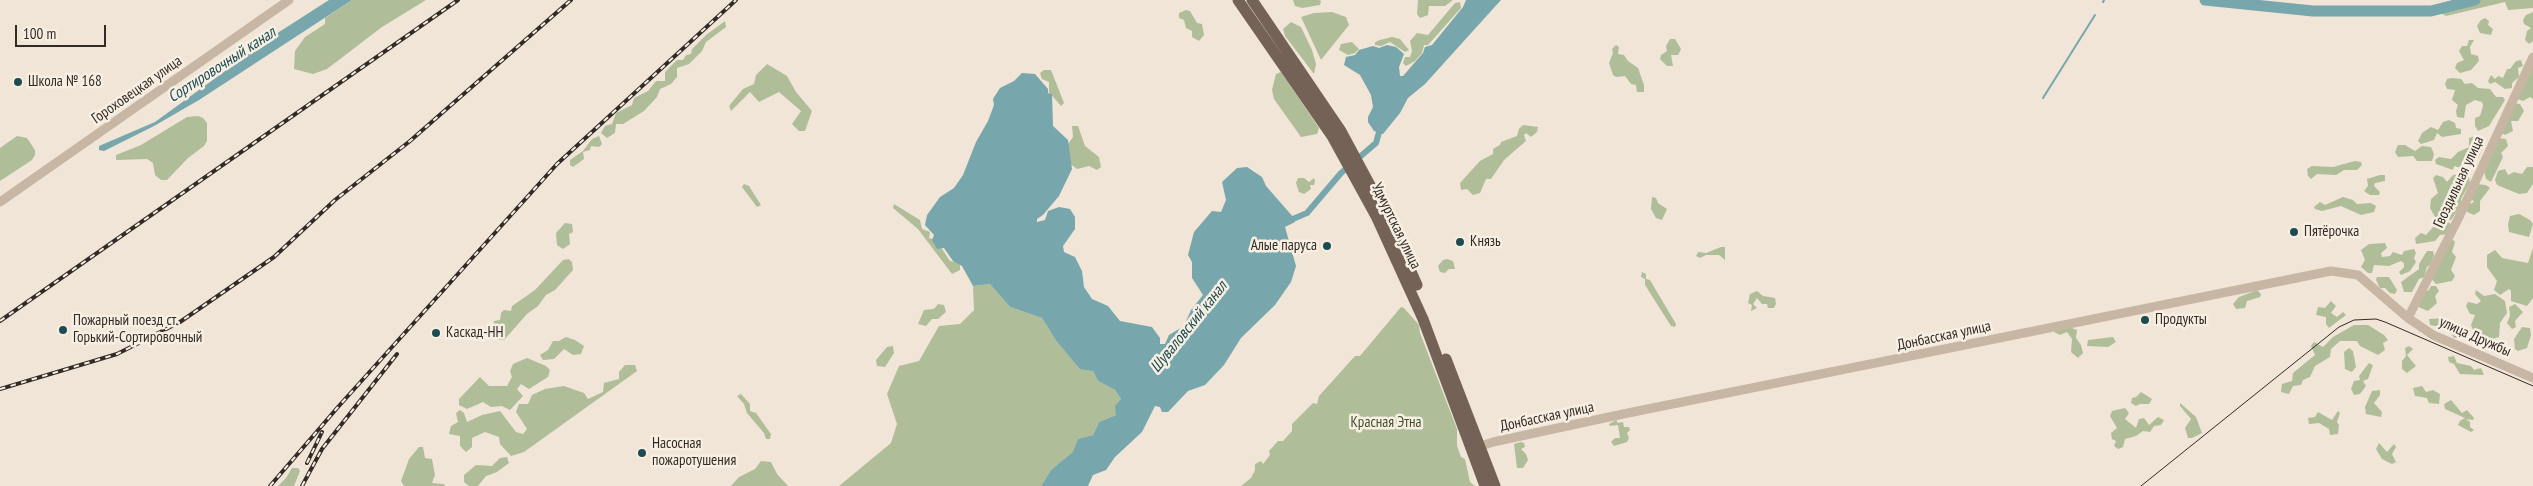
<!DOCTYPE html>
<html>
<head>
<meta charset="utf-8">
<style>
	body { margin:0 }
	#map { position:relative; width:2533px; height:486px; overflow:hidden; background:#f0e5d7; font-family:"PT Sans Narrow",sans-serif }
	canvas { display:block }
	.scale { position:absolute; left:15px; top:25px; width:91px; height:22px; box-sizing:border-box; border:2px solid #322a25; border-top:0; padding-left:6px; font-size:15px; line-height:18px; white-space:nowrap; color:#322a25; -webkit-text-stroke:4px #f8efe3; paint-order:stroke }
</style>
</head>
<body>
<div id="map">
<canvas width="2533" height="486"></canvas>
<div class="scale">100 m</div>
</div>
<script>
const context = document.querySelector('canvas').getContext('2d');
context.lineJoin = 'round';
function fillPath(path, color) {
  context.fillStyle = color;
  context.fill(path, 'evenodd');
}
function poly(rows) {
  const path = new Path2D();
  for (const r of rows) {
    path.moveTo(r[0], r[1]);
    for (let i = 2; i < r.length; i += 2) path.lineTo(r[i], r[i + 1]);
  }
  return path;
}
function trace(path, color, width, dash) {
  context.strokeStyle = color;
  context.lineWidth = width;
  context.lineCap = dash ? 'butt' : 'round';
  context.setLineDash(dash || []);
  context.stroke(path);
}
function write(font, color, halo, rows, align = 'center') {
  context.font = font + ' "PT Sans Narrow",sans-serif';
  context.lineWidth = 5;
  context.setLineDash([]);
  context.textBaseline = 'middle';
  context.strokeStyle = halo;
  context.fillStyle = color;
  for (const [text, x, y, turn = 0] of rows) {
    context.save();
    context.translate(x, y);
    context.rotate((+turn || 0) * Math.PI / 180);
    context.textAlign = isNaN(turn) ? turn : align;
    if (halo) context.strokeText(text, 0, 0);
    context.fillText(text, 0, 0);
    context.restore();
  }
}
const green = poly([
	[352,0,426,0,382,27,327,69,313,74,294,69,295,51,305,37,325,24,325,18],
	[1293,0,1319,0,1321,1,1320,5,1302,8,1295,6],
	[1418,0,1453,0,1445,6,1429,6,1428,15,1420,18,1417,14],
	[2469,0,2533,0,2533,8,2508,10,2505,2,2446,16,2439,12,2440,8],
	[1460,2,1461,8,1428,45,1424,45,1422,53,1415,61,1406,66,1403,63,1405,57,1410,57,1412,51,1410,41,1417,33,1428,35,1455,3],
	[1186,10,1190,11,1197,23,1202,24,1204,35,1199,41,1192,37,1192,31,1186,28,1184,20,1179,18,1179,13],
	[1332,12,1346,17,1349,25,1321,60,1301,17,1314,13],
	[2533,12,2533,41,2529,44,2525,40,2527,31,2531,28,2524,24,2523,20,2526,15],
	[2485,18,2489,21,2488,25,2493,29,2491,35,2480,33,2477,26,2481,20],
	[725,21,726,27,706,42,702,51,689,64,677,68,677,77,671,84,660,89,657,97,644,111,623,124,616,124,615,133,607,138,601,133,605,126,612,124,616,113,632,105,634,98,648,91,656,81,665,81,665,72,677,60,683,60,686,55,691,54,692,49,706,35],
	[1291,22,1301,27,1312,50,1316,64,1314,74,1285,36,1283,29],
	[1392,37,1400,39,1409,50,1405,52,1390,42,1381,46,1375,45,1375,42,1380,40],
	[1670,39,1675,39,1681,49,1678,55,1671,55,1673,66,1667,66,1660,59,1661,55,1667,51,1666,46],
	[2469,40,2474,40,2470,47,2471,54,2478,56,2479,61,2471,70,2460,73,2455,68,2457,63,2464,60,2459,51,2462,46,2467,46],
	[1352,42,1359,49,1355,53,1348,55,1339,50,1341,44],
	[1616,45,1619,47,1618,54,1624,55,1628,61,1638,68,1644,85,1644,92,1637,92,1636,85,1631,84,1625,76,1616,77,1613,75,1609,63,1613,53,1612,49],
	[2521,60,2523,66,2518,68,2519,77,2512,83,2512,88,2505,89,2495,82,2490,84,2488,81,2491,75,2495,79,2498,76,2503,78,2507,69,2510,69,2516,61],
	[2533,62,2533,99,2530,97,2523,101,2515,98],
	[767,64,787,76,796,92,812,111,805,131,799,131,792,124,801,111,779,92,759,102,750,92,731,111,729,106,743,89,754,84,756,75],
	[1044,70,1051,70,1064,103,1061,106,1049,92,1049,82,1042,79,1040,73],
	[1281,72,1319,128,1317,134,1301,137,1274,99,1272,90,1276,74],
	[2452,78,2461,79,2465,84,2472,83,2478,88,2490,89,2496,97,2503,97,2505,100,2489,126,2478,131,2475,126,2475,118,2480,116,2483,106,2482,102,2475,100,2466,105,2464,118,2457,117,2456,111,2458,105,2452,100,2455,90,2447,89,2445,84,2447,79],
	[2510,103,2520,104,2524,111,2518,121,2511,121,2513,131,2505,135,2500,132],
	[198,116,203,118,207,123,207,141,204,146,188,158,167,180,161,180,155,175,153,163,147,159,116,160,116,155,141,145,187,117],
	[2449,120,2455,123,2456,128,2461,129,2461,134,2442,137,2437,133,2434,140,2421,144,2418,141,2422,133,2431,127,2438,130,2443,122],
	[1523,125,1538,127,1537,132,1531,137,1526,133,1524,135,1526,141,1504,160,1491,179,1486,179,1480,193,1473,195,1467,189,1461,190,1460,183,1480,161,1493,154,1493,149,1500,145,1501,142,1517,136,1519,129],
	[1072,126,1078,126,1085,146,1099,157,1101,167,1097,170,1089,166,1077,169,1068,162,1068,144,1073,137],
	[17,136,27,138,35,150,35,155,32,160,0,181,0,148],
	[599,136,602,144,599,147,591,146,590,150,583,152,584,159,573,167,570,165,570,160,583,151,592,139],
	[2476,136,2484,145,2478,158,2470,157,2469,163,2462,168,2454,166,2453,170,2436,164,2435,160,2439,157,2451,159,2458,152,2469,147,2469,138],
	[2497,138,2506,139,2508,146,2501,153,2503,157,2491,182,2486,179,2483,167,2493,147,2497,145],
	[2398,145,2405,145,2415,151,2422,146,2431,147,2434,154,2432,161,2417,161,2413,156,2398,157,2395,152],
	[2355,161,2361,162,2362,165,2357,170,2344,170,2336,175,2317,174,2311,179,2308,176,2307,169,2312,166,2333,167],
	[2527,167,2533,167,2533,184,2527,193,2519,194,2497,185,2495,180,2498,171,2505,169,2508,175,2514,172,2522,174],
	[2460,174,2469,177,2470,183,2461,199,2461,205,2451,220,2435,217,2430,208,2431,199,2438,193,2433,178,2436,175,2443,177,2447,182,2453,175],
	[2380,175,2385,175,2385,181,2375,183,2374,186,2380,192,2379,195,2370,195,2364,191,2368,186,2367,179],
	[1298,178,1304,178,1309,182,1314,178,1315,181,1314,185,1310,185,1311,189,1304,194,1299,192,1296,183],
	[744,184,749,186,761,205,757,207,742,187],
	[2475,184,2486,185,2490,188,2480,201,2480,211,2474,215,2467,212,2466,206,2474,202,2470,197],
	[1652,197,1656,198,1658,203,1667,209,1662,220,1656,218,1651,209],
	[2343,197,2353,200,2357,204,2371,203,2376,206,2374,212,2361,215,2341,206,2322,211,2315,209,2314,207,2320,202,2325,205],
	[894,204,920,220,922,229,930,232,929,238,936,240,950,261,960,263,960,270,952,274,918,229,893,208],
	[2519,214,2530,220,2533,224,2529,237,2509,232,2508,225,2510,216],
	[2444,222,2450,223,2451,230,2448,234,2440,235,2435,241,2416,244,2415,238,2421,233,2426,235,2434,226],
	[565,223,572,224,573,232,569,234,570,244,563,249,557,245,556,233],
	[2453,240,2455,242,2452,252,2456,257,2451,270,2455,276,2452,281,2436,284,2430,277,2433,269,2439,266,2448,242],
	[2385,243,2387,248,2381,253,2382,257,2390,256,2393,252,2402,255,2404,251,2414,249,2416,253,2414,258,2416,262,2410,271,2401,275,2399,272,2404,267,2404,263,2401,261,2389,266,2374,265,2372,273,2368,273,2361,267,2365,260,2361,250,2369,244],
	[1721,247,1725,247,1725,260,1719,255,1706,255,1700,258,1696,256,1698,252,1706,253],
	[2533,248,2533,298,2527,306,2511,301,2511,291,2509,289,2500,295,2494,290,2497,281,2487,267,2487,255,2495,250,2502,258,2528,263],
	[2427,251,2433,251,2434,256,2430,265,2427,267,2424,277,2419,279,2412,292,2404,292,2401,282,2419,269,2419,264],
	[569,259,572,262,573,270,555,290,546,295,538,306,527,314,504,340,499,340,499,336,493,333,494,321,500,320,501,313,504,310,511,311,512,306,535,290,563,260],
	[1447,259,1453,261,1455,269,1449,269,1445,273,1440,272,1438,266,1443,260],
	[1642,272,1646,274,1646,279,1650,280,1676,324,1675,327,1671,326,1645,285,1645,279,1641,277],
	[2377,277,2389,277,2397,290,2395,294,2390,293,2385,288,2380,288,2376,280],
	[990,284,1010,307,1042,318,1055,339,1093,371,1098,381,1115,390,1121,399,1116,415,1099,422,1093,435,1078,439,1074,452,1051,470,1041,486,839,486,891,443,897,424,887,394,899,366,919,361,939,326,960,324,974,310,973,286],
	[2431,286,2436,286,2439,291,2435,296,2437,303,2428,311,2416,306,2420,289,2428,291],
	[2257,290,2261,294,2260,297,2247,301,2245,308,2236,309,2233,304,2239,297],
	[2476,290,2484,296,2495,294,2505,301,2507,313,2500,323,2499,337,2489,340,2476,337,2471,325,2475,315,2470,314,2466,306,2468,302,2477,304,2481,301,2475,294],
	[1757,291,1763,296,1775,298,1776,304,1774,308,1768,308,1767,304,1762,304,1757,298,1753,304,1757,308,1751,311,1752,305,1748,303,1750,294],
	[2331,301,2336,306,2331,313,2337,317,2343,312,2346,315,2329,328,2326,324,2326,317,2316,315,2318,307,2325,308],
	[938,304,944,305,946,312,938,319,932,319,926,326,918,324,924,310,934,309],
	[2515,304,2523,312,2515,321,2516,327,2512,329,2507,323,2510,316,2509,307],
	[1401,307,1404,308,1419,325,1420,333,1457,429,1457,446,1461,457,1465,459,1470,482,1475,486,1241,486,1251,478,1255,470,1255,464,1261,461,1263,464,1270,455,1269,451,1278,441,1283,441,1292,431,1292,424,1313,403,1317,404,1319,396,1355,356,1360,356],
	[2445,318,2463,327,2463,337,2454,338,2449,330,2450,325,2446,323,2440,327,2430,325,2429,319],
	[2354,325,2368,325,2384,335,2388,340,2383,343,2385,350,2378,355,2360,346,2357,341,2340,341,2331,349,2330,357,2315,366,2310,377,2303,380,2301,385,2293,386,2289,394,2281,392,2282,384,2292,381,2293,373,2315,355,2311,346,2314,342,2323,347,2333,337],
	[2522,327,2530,328,2531,335,2527,348,2518,351,2515,349,2514,339],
	[2059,328,2072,328,2077,330,2076,338,2081,345,2083,353,2078,358,2071,352,2072,339,2067,332,2060,335,2054,332],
	[566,337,575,340,584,346,581,354,573,355,564,349,554,359,543,360,540,355,548,350,553,341,559,341],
	[2113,337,2116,342,2108,347,2087,346,2088,340],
	[893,346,894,353,885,367,877,366,876,360,887,347],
	[2409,346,2413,349,2407,355,2416,366,2407,373,2402,369,2402,361,2406,356,2405,348],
	[2349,348,2353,351,2356,367,2352,372,2345,369,2344,352],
	[2454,356,2457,363,2471,366,2474,370,2481,368,2484,375,2460,374,2454,364,2449,362,2448,357],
	[527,358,546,366,550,370,548,377,529,389,521,384,517,389,523,396,510,410,502,406,491,407,483,402,467,409,459,405,459,399,480,377,489,386,507,386,512,377,510,371,513,364],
	[2369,363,2373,365,2368,379,2363,381,2366,386,2360,394,2354,395,2351,389,2354,381,2360,380,2359,376],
	[625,365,635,365,637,371,524,452,511,456,500,444,499,437,485,432,472,438,472,447,466,452,460,446,460,436,449,434,451,426,458,422,456,413,460,410,464,413,467,422,482,415,500,411,516,432,523,434,527,429,516,412,519,404,528,404,532,395,545,389,564,386,584,393,588,399,603,392,604,383,619,379,619,372],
	[2422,386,2426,392,2433,390,2440,394,2439,404,2429,403,2427,398,2415,396,2413,388],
	[2380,390,2380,395,2374,403,2382,412,2381,417,2366,414,2365,407,2372,391],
	[2141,392,2152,399,2149,404,2140,404,2136,406,2131,403,2132,398,2136,397],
	[741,394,750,404,750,411,756,413,771,434,770,439,766,439,764,433,747,413,744,404,737,396],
	[2451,400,2462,413,2467,410,2474,418,2473,420,2466,419,2470,422,2470,427,2474,430,2471,432,2458,425,2460,421,2465,418,2445,409,2444,404],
	[2180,403,2196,417,2202,433,2192,438,2188,438,2185,428,2191,419,2180,406],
	[2125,408,2129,413,2125,419,2136,428,2139,419,2144,418,2149,425,2158,417,2164,420,2161,425,2154,426,2150,432,2143,431,2136,436,2125,439,2123,447,2118,449,2114,446,2116,441,2112,439,2111,433,2117,428,2110,416,2112,411],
	[2338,411,2340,413,2337,422,2339,425,2338,434,2330,435,2329,429,2319,423,2309,424,2308,418,2315,417,2318,412,2332,420],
	[1616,420,1618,423,1623,422,1624,427,1629,427,1630,430,1627,433,1629,438,1627,442,1614,446,1611,442,1615,438,1620,438,1618,425,1610,426,1609,424],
	[1521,442,1524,443,1525,447,1521,449,1526,454,1528,460,1523,468,1517,468,1514,444],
	[2379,443,2387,452,2394,444,2396,447,2392,454,2396,462,2392,464,2382,459,2376,449],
	[419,447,423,447,425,458,432,459,435,475,432,483,444,484,445,486,404,486,401,481,409,459],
	[507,457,509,463,497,472,486,476,478,486,469,486,464,482,464,475,476,465,492,466,500,458],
	[761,461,771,462,777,474,788,486,731,486,739,477,755,469],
	[292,468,298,468,300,471,294,486,278,486,286,478]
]);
const water = poly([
	[329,0,352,0,199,100,154,126,104,151,99,150,99,146,155,122,276,34],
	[1466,0,1501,0,1425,84,1408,98,1400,113,1383,134,1374,131,1368,122,1368,117,1373,107,1371,95,1360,75,1344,65,1346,57,1355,55,1359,50,1373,46,1379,48,1387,45,1396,47,1404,54,1399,67,1400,76,1403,76,1423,53,1425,47,1432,45,1463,7],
	[1022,73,1035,74,1048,89,1048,93,1052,94,1053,126,1068,140,1072,169,1059,196,1043,215,1037,219,1037,222,1045,220,1048,211,1059,207,1070,209,1075,217,1075,229,1063,246,1064,252,1075,257,1082,271,1084,287,1092,299,1108,306,1120,321,1152,327,1160,338,1160,344,1165,344,1169,335,1184,326,1191,310,1203,295,1192,278,1192,262,1188,255,1194,232,1212,211,1221,212,1226,200,1222,182,1237,168,1247,167,1262,177,1266,186,1294,218,1295,222,1285,227,1296,266,1291,282,1275,305,1241,338,1224,365,1205,385,1188,391,1168,412,1162,412,1160,407,1155,406,1142,432,1115,457,1106,470,1093,475,1088,486,1041,486,1051,470,1073,452,1078,439,1093,435,1099,422,1116,415,1115,406,1121,399,1115,390,1098,381,1093,371,1080,369,1055,339,1042,318,1010,307,990,284,973,286,962,266,953,261,944,248,937,249,932,240,934,235,925,225,927,215,940,197,954,188,963,175,976,142,988,121,994,105,993,99,1000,88,1014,81]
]);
const stream = poly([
	[2103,2,2104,0],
	[2043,98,2095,15]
]);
const canal = poly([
	[1288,221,1307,213,1341,173,1376,143,1381,125]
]);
const river = poly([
	[2205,0,2313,11,2431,11,2475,0]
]);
const minor = poly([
	[0,202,289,0],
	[2408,318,2459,217,2533,57],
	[1475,448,1493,442,1623,414,2331,271,2358,275,2408,318,2433,335,2533,378]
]);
const major = poly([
	[1238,0,1332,136,1376,216,1423,319,1485,486],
	[1252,0,1341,131,1385,213,1417,285],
	[1446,359,1495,486]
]);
const tram = poly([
	[2141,486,2339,327,2354,320,2376,319,2385,322,2533,386]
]);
const rail = poly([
	[0,321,458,0],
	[0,389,117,354,180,322,274,257,335,200,410,141,571,0],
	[307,463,322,432],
	[270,486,338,407,557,164,736,0],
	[302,486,322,449,397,354]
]);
const markers = [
	[18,82,5,"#1c4b52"],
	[2294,232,5,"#1c4b52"],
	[1460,242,5,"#1c4b52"],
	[1327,246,5,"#1c4b52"],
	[2145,320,5,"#1c4b52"],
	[63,330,5,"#1c4b52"],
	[436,333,5,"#1c4b52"],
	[642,453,5,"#1c4b52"]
];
const poiNames = [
	["Школа № 168",28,82],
	["Пятёрочка",2304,232],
	["Князь",1470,242],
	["Алые паруса",1317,246,"right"],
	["Продукты",2155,320],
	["Пожарный поезд ст.",73,321],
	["Горький-Сортировочный",73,338],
	["Каскад-НН",446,333],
	["Насосная",652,444],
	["пожаротушения",652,461]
];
const streetNames = [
	["Гороховецкая улица",137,90,-35],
	["Гвоздильная улица",2459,182,-65],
	["Удмуртская улица",1396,226,64],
	["Донбасская улица",1944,336,-12],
	["улица Дружбы",2475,337,24],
	["Донбасская улица",1547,417,-12]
];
const parkNames = [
	["Красная Этна",1386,423]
];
const waterNames = [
	["Сортировочный канал",222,65,-33],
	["Шуваловский канал",1189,327,-51]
];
fillPath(green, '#afbe98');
fillPath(water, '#77a6ac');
trace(stream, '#77a6ac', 2);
trace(canal, '#77a6ac', 6);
trace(river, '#77a6ac', 11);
trace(minor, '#c7b6a4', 9);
trace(major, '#746256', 11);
trace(tram, '#322a25', 1);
trace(rail, '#322a25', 4);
trace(rail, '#f8efe3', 2, [5.5]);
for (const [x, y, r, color] of markers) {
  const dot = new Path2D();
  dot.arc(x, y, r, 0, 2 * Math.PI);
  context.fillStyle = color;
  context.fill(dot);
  trace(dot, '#f8efe3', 2);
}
write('15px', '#322a25', '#f8efe3', poiNames, 'left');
write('15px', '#322a25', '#f8efe3', streetNames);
write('15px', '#3f502a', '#f8efe3', parkNames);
write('italic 16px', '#1c4b52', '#f8efe3', waterNames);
</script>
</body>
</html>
